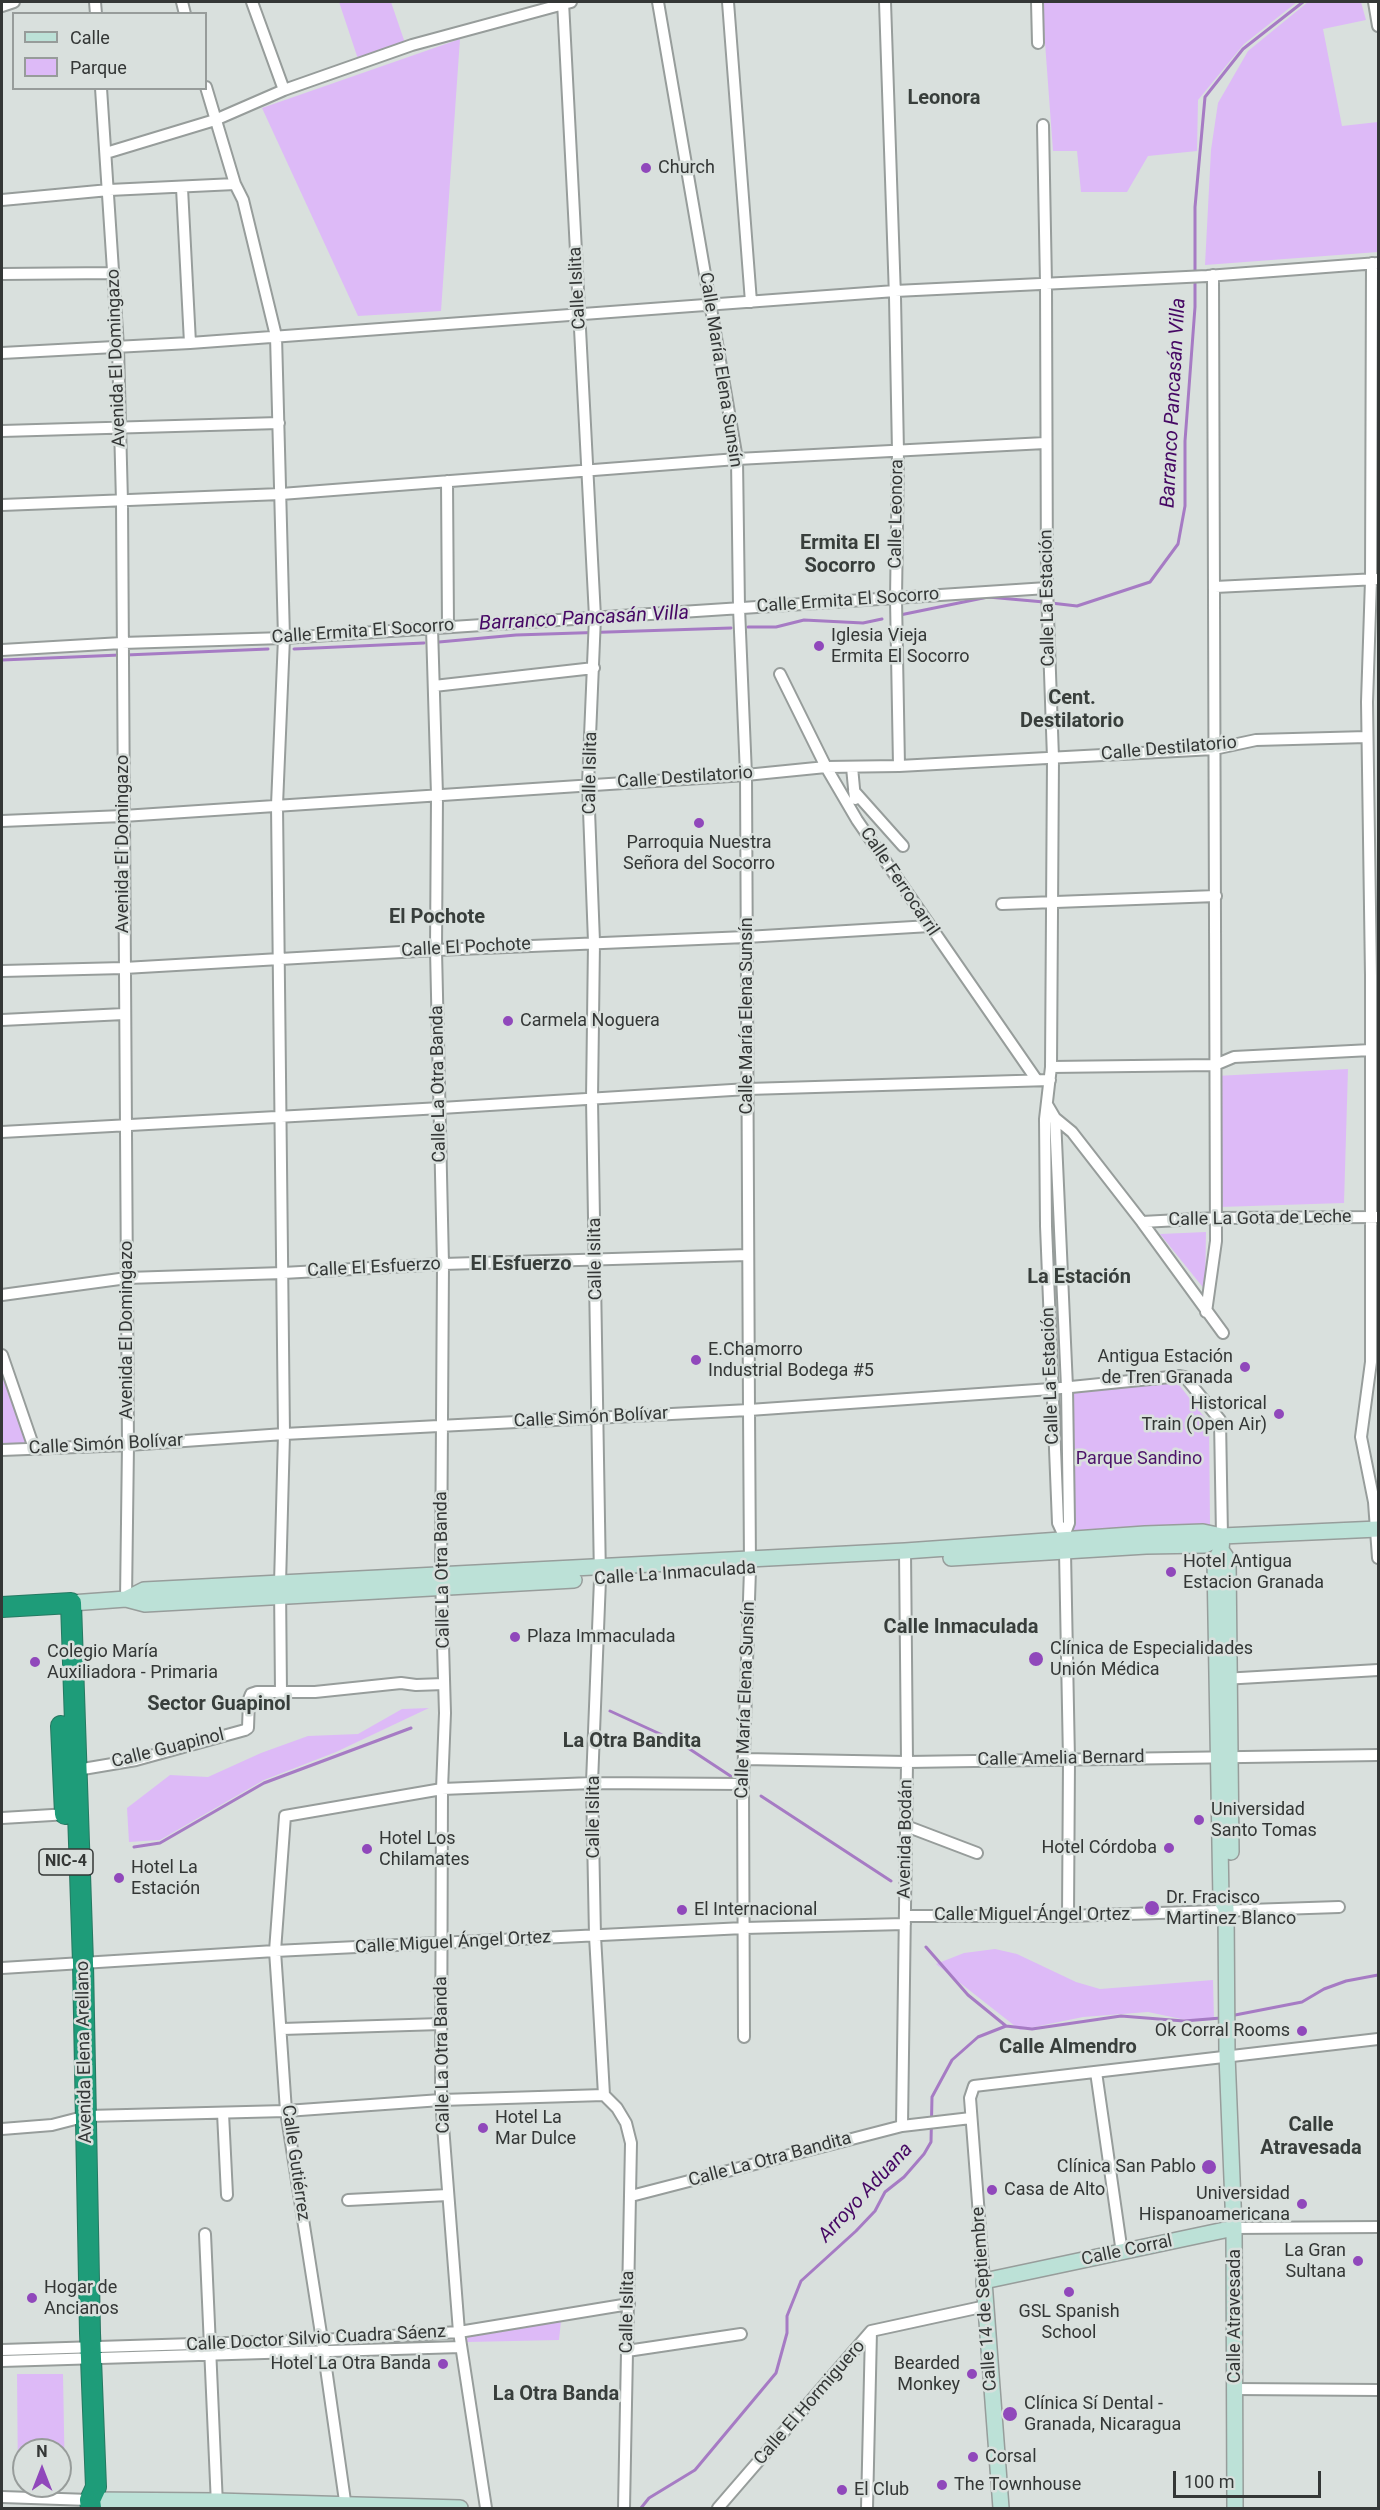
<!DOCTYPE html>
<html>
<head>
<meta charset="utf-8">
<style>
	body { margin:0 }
	#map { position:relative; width:1380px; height:2510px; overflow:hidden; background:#d9e0dd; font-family:Roboto,sans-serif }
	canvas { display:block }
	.frame { position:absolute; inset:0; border:3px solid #343736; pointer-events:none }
	.legend { position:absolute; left:12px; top:12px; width:195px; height:78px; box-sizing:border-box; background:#d9e0dd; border:2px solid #979c9a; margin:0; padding:8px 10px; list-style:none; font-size:18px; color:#343736 }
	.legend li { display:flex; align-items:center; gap:12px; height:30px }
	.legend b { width:30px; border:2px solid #979c9a }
	.north { position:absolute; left:12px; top:2438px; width:60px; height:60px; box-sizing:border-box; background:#d9e0dd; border:2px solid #979c9a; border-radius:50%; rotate:0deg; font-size:16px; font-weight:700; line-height:24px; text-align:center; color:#343736 }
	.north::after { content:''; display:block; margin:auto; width:21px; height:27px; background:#9048bb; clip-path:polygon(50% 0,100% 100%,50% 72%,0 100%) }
	.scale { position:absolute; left:1173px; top:2471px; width:148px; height:27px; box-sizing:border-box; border:3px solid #343736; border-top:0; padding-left:8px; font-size:18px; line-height:21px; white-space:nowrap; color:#343736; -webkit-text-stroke:4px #d9e0dd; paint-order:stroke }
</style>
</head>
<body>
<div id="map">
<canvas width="1380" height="2510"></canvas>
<div class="frame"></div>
<ul class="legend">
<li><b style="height:8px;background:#bce1d7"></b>Calle</li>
<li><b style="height:16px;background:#ddbaf7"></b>Parque</li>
</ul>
<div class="north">N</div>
<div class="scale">100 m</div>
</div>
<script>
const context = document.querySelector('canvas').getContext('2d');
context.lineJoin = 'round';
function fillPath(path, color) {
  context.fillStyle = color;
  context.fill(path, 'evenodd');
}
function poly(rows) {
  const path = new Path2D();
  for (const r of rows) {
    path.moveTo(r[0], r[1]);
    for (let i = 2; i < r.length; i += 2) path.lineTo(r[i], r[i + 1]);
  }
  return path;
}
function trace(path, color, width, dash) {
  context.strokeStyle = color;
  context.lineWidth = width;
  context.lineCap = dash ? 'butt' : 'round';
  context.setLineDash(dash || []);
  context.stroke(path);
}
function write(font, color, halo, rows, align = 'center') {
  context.font = font + ' Roboto,sans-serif';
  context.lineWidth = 5;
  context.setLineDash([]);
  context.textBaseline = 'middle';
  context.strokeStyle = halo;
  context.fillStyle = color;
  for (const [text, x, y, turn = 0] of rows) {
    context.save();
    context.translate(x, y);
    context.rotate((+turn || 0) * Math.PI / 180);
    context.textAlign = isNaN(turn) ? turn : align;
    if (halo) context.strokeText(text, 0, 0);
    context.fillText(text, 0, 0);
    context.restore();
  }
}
const green = poly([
	[339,2,391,2,405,43,358,59],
	[1042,2,1297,2,1244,44,1198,100,1197,151,1148,156,1127,192,1081,192,1077,151,1053,151],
	[1308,2,1361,2,1366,20,1323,29,1342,126,1378,122,1378,252,1205,265,1211,150,1218,103,1248,51],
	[460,39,441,311,358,316,262,108],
	[1348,1069,1344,1203,1220,1207,1216,1076],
	[1206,1232,1205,1290,1160,1234],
	[2,1372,33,1447,2,1448],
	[1176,1381,1209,1423,1210,1525,1072,1534,1067,1392],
	[429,1708,336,1752,264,1780,160,1840,129,1842,127,1808,170,1775,208,1777,261,1753,308,1736,358,1734,402,1709],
	[995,1949,1017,1954,1076,1982,1100,1989,1213,1980,1214,2020,1186,2020,1148,2012,1083,2017,1020,2030,936,1964,964,1953],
	[561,2321,559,2340,467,2342,468,2334],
	[17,2374,63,2374,65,2484,60,2484,60,2450,24,2450,24,2484,18,2484]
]);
const stream = poly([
	[1051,603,1077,606,1150,582,1178,544,1185,506,1185,441,1195,307,1195,207,1205,97,1243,49,1303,2],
	[900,615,988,597,1044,602],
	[748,627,776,627,804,620,863,623,882,619],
	[439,642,516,635,731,628],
	[294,649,424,643],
	[126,655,268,649],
	[2,660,120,655],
	[610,1711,682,1744,732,1777],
	[761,1796,891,1881],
	[134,1847,160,1843,264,1783,411,1728],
	[926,1947,968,1995,1006,2026],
	[1230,2016,1302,2002,1324,1989,1346,1981,1378,1975],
	[641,2508,649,2498,695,2470,776,2373,787,2333,787,2316,801,2281,856,2231,875,2211,885,2192,904,2177,924,2154,931,2142,932,2097,952,2060,978,2037,1006,2026,1032,2029,1121,2016,1184,2021,1221,2018]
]);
const street = poly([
	[95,2,96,14],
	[182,2,185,14],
	[252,2,284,90],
	[563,2,595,617,588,784,594,942,592,1099,600,1579,592,1783,595,1936,604,2095,617,2108,626,2123,631,2143,624,2508],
	[658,2,737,459,739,608,746,775,749,1410,750,1569,743,1784,744,2037],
	[728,2,751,302],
	[885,2,895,297,898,452,896,599,899,766],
	[1037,2,1038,43],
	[1374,2,1378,26],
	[2,6,14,2],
	[206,87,235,184,243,200,276,336,284,638,277,805,284,1434,280,1584,281,1693],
	[101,88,118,347,122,502,128,1445,126,1599],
	[1043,125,1046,284,1047,588,1053,758,1051,1067,1045,1119,1046,1226,1058,1523,1064,1536,1065,1552,1069,1760,1068,1916],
	[106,153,215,120,284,90,412,45,571,2],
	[182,188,190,343],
	[2,200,109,190,235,184],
	[1372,263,1371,580,1367,702,1371,976,1371,1362,1361,1437,1374,1502,1378,1558],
	[2,274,114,273],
	[2,353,190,343,895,291,1207,276,1378,263],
	[2,431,279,423],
	[447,481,448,627],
	[2,505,281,494,737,459,1045,443],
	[1215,587,1378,579],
	[432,628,437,795,436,950,443,1264,441,1576,445,1713,442,1789,441,2100,459,2332,486,2508],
	[2,650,122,643,284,638,1047,588],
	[780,674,826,767,857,820,1036,1079],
	[434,686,594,668],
	[852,767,855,799],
	[854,791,903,846],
	[2,821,123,816,746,775,826,767,899,766,1214,749,1256,740,1367,737],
	[1002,904,1216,896],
	[2,971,124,968,436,950,746,937,930,926],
	[2,1020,124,1014],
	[1051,1067,1215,1065,1234,1057,1371,1050],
	[1048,1106,1055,1118,1067,1387,1069,1523,1064,1536],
	[1051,1118,1055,1118,1072,1132,1142,1222,1223,1333],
	[2,1132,441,1108,748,1089,1050,1080],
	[1142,1222,1217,1218,1378,1217],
	[2,1295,127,1278,283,1273,443,1264,748,1255],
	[1206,1312,1216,1241,1213,275],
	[2,1355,34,1448],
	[2,1450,128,1445,284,1434,749,1410,1051,1389,1180,1376,1185,1377,1220,1420,1222,1536],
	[1223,1679,1378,1670],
	[744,1759,907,1762,1378,1755],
	[77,1770,136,1760,245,1730,248,1728,249,1699,251,1694,257,1692,315,1692,401,1683,416,1685,444,1684],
	[2,1818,69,1814],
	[906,1826,977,1853],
	[905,1916,1068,1916,1339,1907],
	[2,1968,275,1951,744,1928,905,1924],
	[282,2029,441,2024],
	[1096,2072,1122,2253],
	[223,2113,227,2195],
	[902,2126,907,1762,905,1551],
	[2,2129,52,2125,87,2116,286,2111,441,2100,604,2095],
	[631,2196,902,2126,971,2118],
	[348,2200,448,2195],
	[1234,2228,1378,2227],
	[205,2234,217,2505],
	[984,2281,970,2098,974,2086,1378,2039],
	[2,2350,322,2340,459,2332,629,2304],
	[627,2351,741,2334],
	[2,2361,461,2347],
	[1235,2389,1378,2390],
	[2,2497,90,2500],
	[346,2508,322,2340,286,2111,275,1951,285,1816,442,1789,592,1783,743,1784],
	[718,2508,871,2331,986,2306],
	[867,2508,871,2331]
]);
const secondary = poly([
	[1222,1536,1221,1550,1215,1561,1221,1900,1226,1908,1227,2055,1234,2228,1235,2508],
	[1221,1550,1228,1560,1231,1852],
	[951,1558,1146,1546,1205,1545,1222,1536],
	[126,1599,144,1590,905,1551,1145,1534,1203,1532,1222,1536,1378,1529],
	[71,1603,126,1599,145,1604,574,1580],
	[90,2500,217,2501,460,2508],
	[1001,2508,984,2281,1234,2228]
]);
const highway = poly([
	[2,1607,71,1603,83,1963,90,2333,96,2487,90,2500,91,2508],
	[61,1726,65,1814]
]);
const markers = [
	[646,168,6,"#9048bb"],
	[819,646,6,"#9048bb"],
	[699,823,6,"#9048bb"],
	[508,1021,6,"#9048bb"],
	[696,1360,6,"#9048bb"],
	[1245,1367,6,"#9048bb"],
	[1279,1414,6,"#9048bb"],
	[1171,1572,6,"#9048bb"],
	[515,1637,6,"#9048bb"],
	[1036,1659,8,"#9048bb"],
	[35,1662,6,"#9048bb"],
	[1199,1820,6,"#9048bb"],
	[1169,1848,6,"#9048bb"],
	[367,1849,6,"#9048bb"],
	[119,1878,6,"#9048bb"],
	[1152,1908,8,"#9048bb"],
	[682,1910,6,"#9048bb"],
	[1302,2031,6,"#9048bb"],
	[483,2128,6,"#9048bb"],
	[1209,2167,8,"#9048bb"],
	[992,2190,6,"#9048bb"],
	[1302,2204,6,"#9048bb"],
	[1358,2261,6,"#9048bb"],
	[1069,2292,6,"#9048bb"],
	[32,2298,6,"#9048bb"],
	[443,2364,6,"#9048bb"],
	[972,2374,6,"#9048bb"],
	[1010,2414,8,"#9048bb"],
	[973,2457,6,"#9048bb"],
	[942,2485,6,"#9048bb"],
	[842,2490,6,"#9048bb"]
];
const shields = [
	[66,1862,54]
];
const shieldNames = [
	["NIC-4",66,1862]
];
const poiNames = [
	["Church",658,168],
	["Iglesia Vieja",831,636],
	["Ermita El Socorro",831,657],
	["Parroquia Nuestra",699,843,"center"],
	["Señora del Socorro",699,864,"center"],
	["Carmela Noguera",520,1021],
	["E.Chamorro",708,1350],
	["Industrial Bodega #5",708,1371],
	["Antigua Estación",1233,1357,"right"],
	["de Tren Granada",1233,1378,"right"],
	["Historical",1267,1404,"right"],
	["Train (Open Air)",1267,1425,"right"],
	["Hotel Antigua",1183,1562],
	["Estacion Granada",1183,1583],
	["Plaza Immaculada",527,1637],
	["Clínica de Especialidades",1050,1649],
	["Unión Médica",1050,1670],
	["Colegio María",47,1652],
	["Auxiliadora - Primaria",47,1673],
	["Universidad",1211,1810],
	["Santo Tomas",1211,1831],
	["Hotel Los",379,1839],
	["Chilamates",379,1860],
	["Hotel Córdoba",1157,1848,"right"],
	["Hotel La",131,1868],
	["Estación",131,1889],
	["Dr. Fracisco",1166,1898],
	["Martinez Blanco",1166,1919],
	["El Internacional",694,1910],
	["Ok Corral Rooms",1290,2031,"right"],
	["Hotel La",495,2118],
	["Mar Dulce",495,2139],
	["Clínica San Pablo",1196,2167,"right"],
	["Casa de Alto",1004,2190],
	["Universidad",1290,2194,"right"],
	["Hispanoamericana",1290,2215,"right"],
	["La Gran",1346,2251,"right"],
	["Sultana",1346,2272,"right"],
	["Hogar de",44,2288],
	["Ancianos",44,2309],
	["GSL Spanish",1069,2312,"center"],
	["School",1069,2333,"center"],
	["Hotel La Otra Banda",431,2364,"right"],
	["Bearded",960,2364,"right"],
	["Monkey",960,2385,"right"],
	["Clínica Sí Dental -",1024,2404],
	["Granada, Nicaragua",1024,2425],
	["Corsal",985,2457],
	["The Townhouse",954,2485],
	["El Club",854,2490]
];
const streetNames = [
	["Calle Islita",578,288,-93],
	["Avenida El Domingazo",117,358,-92],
	["Calle María Elena Sunsín",720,370,81],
	["Calle Leonora",897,514,-89],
	["Calle La Estación",1048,598,-91],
	["Calle Ermita El Socorro",848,601,-4],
	["Calle Ermita El Socorro",363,632,-4],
	["Calle Destilatorio",1169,749,-5],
	["Calle Islita",591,773,-89],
	["Calle Destilatorio",685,778,-4],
	["Avenida El Domingazo",123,844,-90],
	["Calle Ferrocarril",899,882,56],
	["Calle El Pochote",466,948,-3],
	["Calle María Elena Sunsín",747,1016,-90],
	["Calle La Otra Banda",439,1084,-91],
	["Calle La Gota de Leche",1260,1219,-1],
	["Calle Islita",596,1259,-91],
	["Calle El Esfuerzo",374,1268,-3],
	["Avenida El Domingazo",127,1330,-90],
	["Calle La Estación",1051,1376,-92],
	["Calle Simón Bolívar",591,1418,-3],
	["Calle Simón Bolívar",106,1445,-3],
	["Calle La Otra Banda",443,1570,-91],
	["Calle La Inmaculada",675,1574,-4],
	["Calle María Elena Sunsín",746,1700,-88],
	["Calle Guapinol",168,1749,-14],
	["Calle Amelia Bernard",1061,1759,-1],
	["Calle Islita",594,1817,-90],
	["Avenida Bodán",906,1839,-89],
	["Calle Miguel Ángel Ortez",1032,1915],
	["Calle Miguel Ángel Ortez",453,1943,-3],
	["Avenida Elena Arellano",85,2052,-91],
	["Calle La Otra Banda",443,2055,-91],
	["Calle La Otra Bandita",770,2160,-15],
	["Calle Gutiérrez",295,2163,82],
	["Calle Corral",1127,2251,-12],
	["Calle 14 de Septiembre",985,2299,-94],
	["Calle Islita",628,2312,-89],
	["Calle Atravesada",1235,2316,-90],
	["Calle Doctor Silvio Cuadra Sáenz",316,2339,-3],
	["Calle El Hormiguero",810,2403,-49]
];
const parkNames = [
	["Parque Sandino",1139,1459]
];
const neighbourhoodNames = [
	["Leonora",944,99],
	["Ermita El",840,544],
	["Socorro",840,567],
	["Cent.",1072,699],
	["Destilatorio",1072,722],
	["El Pochote",437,918],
	["El Esfuerzo",521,1265],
	["La Estación",1079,1278],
	["Calle Inmaculada",961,1628],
	["Sector Guapinol",219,1705],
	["La Otra Bandita",632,1742],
	["Calle Almendro",1068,2048],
	["Calle",1311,2126],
	["Atravesada",1311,2149],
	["La Otra Banda",556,2395]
];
const waterNames = [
	["Barranco Pancasán Villa",1174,403,-87],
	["Barranco Pancasán Villa",584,619,-3],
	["Arroyo Aduana",866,2193,-47]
];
fillPath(green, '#ddbaf7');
trace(stream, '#a67bc4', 3);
trace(street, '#979d9b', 14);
trace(secondary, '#979d9b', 18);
trace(highway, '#267962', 22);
trace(street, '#fff', 10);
trace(secondary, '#bce1d7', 15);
trace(highway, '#1e9c79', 20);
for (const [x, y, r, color] of markers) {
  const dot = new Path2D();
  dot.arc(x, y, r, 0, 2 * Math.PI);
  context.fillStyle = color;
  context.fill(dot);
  trace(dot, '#d9e0dd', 2);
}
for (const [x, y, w] of shields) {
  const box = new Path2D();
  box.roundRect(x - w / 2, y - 13, w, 26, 4.5);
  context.fillStyle = '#d9e0dd';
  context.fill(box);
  trace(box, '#343736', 1.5);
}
write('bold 16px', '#343736', null, shieldNames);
write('18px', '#343736', '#d9e0dd', poiNames, 'left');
write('18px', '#343736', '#d9e0dd', streetNames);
write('18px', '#4d136b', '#d9e0dd', parkNames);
write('bold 20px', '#383e3b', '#d9e0dd', neighbourhoodNames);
write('italic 20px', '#460864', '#d9e0dd', waterNames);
</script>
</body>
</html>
